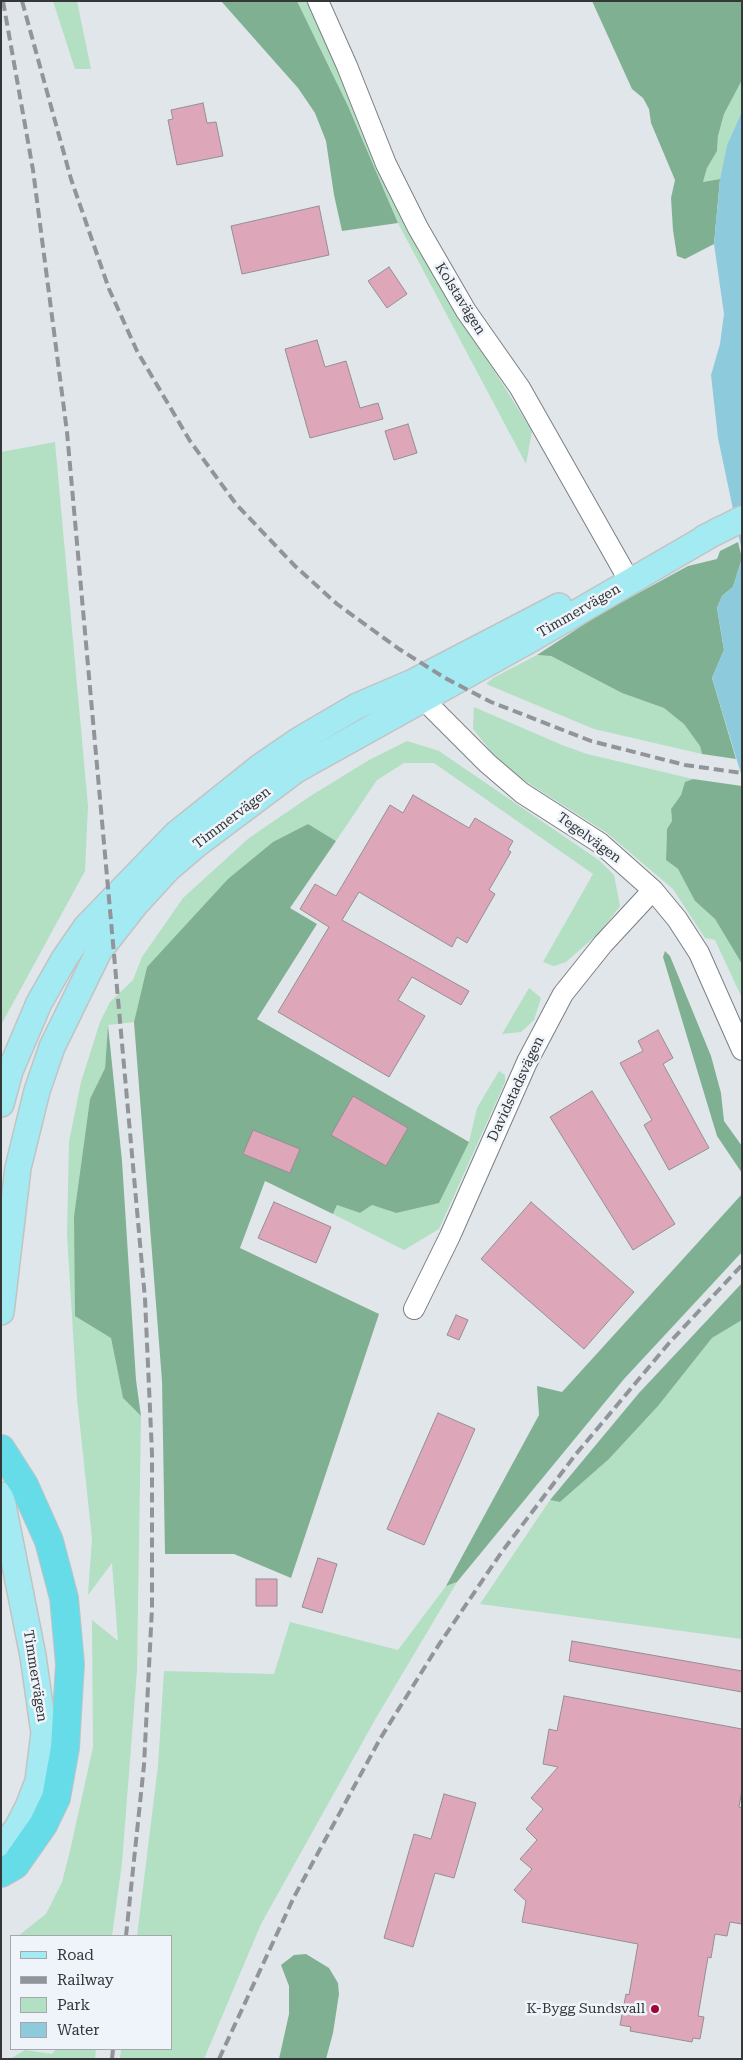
<!DOCTYPE html>
<html>
<head>
<meta charset="utf-8">
<style>
	body { margin:0 }
	#map { position:relative; width:743px; height:2060px; overflow:hidden; background:#e1e6eb; font-family:"Roboto Serif",serif }
	canvas { display:block }
	.frame { position:absolute; inset:0; border:2px solid #343638; pointer-events:none }
	.legend { position:absolute; left:10px; top:1935px; width:162px; height:115px; box-sizing:border-box; background:#eef4f9; border:1px solid #a4a8ac; margin:0; padding:6px 9px; list-style:none; font-size:15px; color:#343638 }
	.legend li { display:flex; align-items:center; gap:10px; height:25px }
	.legend b { width:25px; border:1px solid #a4a8ac }
</style>
</head>
<body>
<div id="map">
<canvas width="743" height="2060"></canvas>
<div class="frame"></div>
<ul class="legend">
<li><b style="height:6px;background:#a4eaf2"></b>Road</li>
<li><b style="height:6px;background:#919599"></b>Railway</li>
<li><b style="height:14px;background:#b3dfc3"></b>Park</li>
<li><b style="height:14px;background:#8dcbdc"></b>Water</li>
</ul>
</div>
<script>
const context = document.querySelector('canvas').getContext('2d');
context.lineJoin = 'round';
function fillPath(path, color) {
  context.fillStyle = color;
  context.fill(path, 'evenodd');
}
function poly(rows) {
  const path = new Path2D();
  for (const r of rows) {
    path.moveTo(r[0], r[1]);
    for (let i = 2; i < r.length; i += 2) path.lineTo(r[i], r[i + 1]);
  }
  return path;
}
function trace(path, color, width, dash) {
  context.strokeStyle = color;
  context.lineWidth = width;
  context.lineCap = dash ? 'butt' : 'round';
  context.setLineDash(dash || []);
  context.stroke(path);
}
function write(font, color, halo, rows, align = 'center') {
  context.font = font + ' "Roboto Serif",serif';
  context.lineWidth = 5;
  context.setLineDash([]);
  context.textBaseline = 'middle';
  context.strokeStyle = halo;
  context.fillStyle = color;
  for (const [text, x, y, turn = 0] of rows) {
    context.save();
    context.translate(x, y);
    context.rotate((+turn || 0) * Math.PI / 180);
    context.textAlign = isNaN(turn) ? turn : align;
    if (halo) context.strokeText(text, 0, 0);
    context.fillText(text, 0, 0);
    context.restore();
  }
}
const green = poly([
	[53,1,77,1,91,69,75,69],
	[297,1,309,1,418,250,532,431,526,464,398,223,348,106],
	[742,80,742,111,727,145,720,179,703,182,707,168,717,151,718,136,724,114],
	[55,442,88,806,85,871,1,1025,1,452],
	[537,655,551,656,622,693,664,708,684,723,700,746,702,754,594,729,486,684,493,678],
	[474,707,562,745,587,754,693,779,685,783,681,795,671,809,672,821,667,829,666,860,678,869,695,901,715,919,742,964,742,998,715,940,705,938,673,889,607,833,514,774,497,759,473,729],
	[407,741,439,751,600,861,614,875,620,906,600,932,566,962,554,966,543,962,593,874,434,763,404,763,377,780,336,841,308,824,147,967,134,1022,108,1025,105,1068,90,1099,74,1216,111,1338,123,1398,141,1416,137,1670,122,1863,112,1936,18,1936,46,1914,62,1882,70,1851,93,1747,92,1620,118,1641,112,1563,88,1595,92,1539,77,1398,67,1234,69,1142,81,1082,100,1022,110,1002,133,980,142,957,183,898,249,838,312,795,369,760],
	[529,988,541,998,534,1020,521,1032,502,1034],
	[499,1071,505,1075,505,1082,439,1229,404,1250,333,1214,337,1205,360,1213,372,1205,396,1213,469,1142,477,1108],
	[742,1320,742,1639,480,1604,550,1500,560,1502,609,1459,658,1406,712,1338],
	[457,1582,376,1718,261,1924,204,2059,120,2059,121,2049,171,2049,171,1936,137,1936,158,1766,164,1671,274,1674,290,1622,398,1650,446,1586],
	[56,2049,96,2049,95,2059,10,2059,25,2050,52,2054]
]);
const forest = poly([
	[221,1,297,1,348,106,398,223,342,231,334,195,326,141,315,113,298,88],
	[592,1,742,1,742,80,724,114,718,136,717,151,707,168,703,182,720,179,714,244,685,259,677,256,673,230,671,198,675,180,651,123,649,109,643,98,632,89],
	[738,542,742,558,733,587,722,596,717,608,724,650,712,678,736,759,702,754,700,746,684,724,664,708,622,693,551,656,537,655,600,614,688,566,717,559,720,551],
	[693,779,742,786,742,964,715,919,695,901,678,869,666,860,667,829,672,821,671,809,681,795,685,782],
	[308,824,336,841,290,908,317,924,257,1019,469,1142,439,1203,396,1213,372,1205,360,1213,337,1205,333,1214,265,1181,240,1248,379,1314,291,1578,234,1554,165,1554,162,1381,134,1022,147,967,228,879,273,842],
	[665,951,670,956,711,1056,721,1093,724,1121,742,1146,742,1173,717,1136,663,957],
	[108,1025,122,1161,136,1380,141,1416,123,1398,111,1338,75,1316,74,1216,90,1099,105,1068],
	[742,1194,742,1252,624,1379,457,1582,446,1586,539,1415,537,1386,562,1392],
	[742,1283,742,1320,712,1338,658,1406,609,1459,560,1502,550,1500,639,1393],
	[306,1954,329,1968,338,1983,339,1994,333,2033,326,2059,279,2059,289,2014,289,1986,281,1965,294,1955]
]);
const water = poly([
	[742,111,742,552,718,438,711,375,720,344,724,314,714,244,720,179,727,145],
	[742,558,742,777,712,678,724,650,717,608,722,596,733,587]
]);
const building = poly([
	[203,103,207,123,216,122,223,156,177,165,168,120,173,119,171,110,203,103],
	[319,206,329,255,242,274,231,226,319,206],
	[389,267,407,294,387,308,368,281,389,267],
	[317,340,325,367,346,361,360,408,378,403,383,419,310,438,285,349,317,340],
	[408,424,417,453,394,460,385,431,408,424],
	[413,795,469,828,475,818,513,841,508,850,511,852,489,890,495,894,467,943,457,937,452,947,359,892,342,920,469,991,461,1005,412,977,398,1000,425,1016,389,1077,278,1012,329,927,300,909,315,884,336,896,390,805,403,813,413,795],
	[658,1030,673,1058,663,1064,709,1148,669,1170,644,1125,652,1120,620,1063,643,1051,638,1041,658,1030],
	[592,1091,675,1224,633,1250,550,1117,592,1091],
	[353,1096,408,1128,386,1166,331,1135,353,1096],
	[253,1130,300,1149,290,1173,243,1154,253,1130],
	[274,1202,331,1227,316,1263,258,1238,274,1202],
	[531,1202,634,1292,584,1349,481,1259,531,1202],
	[456,1315,468,1320,459,1340,447,1335,456,1315],
	[438,1413,475,1429,424,1545,387,1529,438,1413],
	[318,1558,337,1564,322,1613,302,1607,318,1558],
	[256,1579,277,1579,277,1606,256,1606,256,1579],
	[572,1641,742,1671,742,1692,569,1661,572,1641],
	[564,1696,742,1729,742,1790,739,1807,742,1808,742,1924,730,1922,727,1936,715,1934,711,1958,708,1957,698,2016,704,2017,700,2039,693,2038,692,2042,630,2031,631,2027,620,2025,626,1994,629,1995,638,1944,522,1922,526,1901,514,1890,532,1869,520,1859,537,1840,526,1829,543,1809,531,1798,558,1767,543,1764,549,1729,557,1731,564,1696],
	[444,1794,476,1803,454,1878,435,1873,413,1947,384,1938,414,1834,431,1839,444,1794]
]);
const minor = poly([
	[318,1,347,66,386,164,418,228,466,311,520,388,630,582],
	[416,687,423,699,487,763,522,793,600,843,653,890,677,919,699,953,742,1050],
	[414,1309,450,1236,527,1062,563,994,603,944,653,890]
]);
const major = poly([
	[704,538,742,519],
	[1,1104,10,1071,39,1003,64,959,86,927,176,834,261,766,299,740,357,706,413,682,559,606],
	[1,1312,18,1168,37,1091,52,1047,99,951,135,905,168,869,196,845,296,770,533,638,719,530],
	[1,1495,33,1656,44,1733,38,1781,28,1807,17,1828,1,1849]
]);
const highway = poly([
	[1,1449,24,1485,49,1541,64,1598,70,1664,65,1748,56,1798,43,1825,15,1865,1,1873]
]);
const rail = poly([
	[3,1,33,170,67,432,145,1299,152,1453,152,1608,144,1765,126,1936],
	[22,1,71,179,109,289,137,351,190,441,236,504,295,566,337,604,399,649,445,678,491,702,591,741,685,765,742,773],
	[112,2059,113,2049],
	[219,2059,294,1897,380,1739,436,1649,501,1553,576,1454,670,1342,742,1265]
]);
const markers = [
	[655,2009,5,"#a20438"]
];
const streetNames = [
	["Kolstavägen",460,299,58],
	["Timmervägen",579,611,-30],
	["Timmervägen",232,818,-37],
	["Tegelvägen",589,838,36],
	["Davidstadsvägen",516,1089,-65],
	["Timmervägen",35,1676,81]
];
const poiNames = [
	["K-Bygg Sundsvall",645,2009]
];
fillPath(green, '#b3dfc3');
fillPath(forest, '#80b092');
fillPath(water, '#8dcbdc');
fillPath(building, '#dda7b9');
trace(building, '#958e91', 1);
trace(minor, '#7b7f84', 22);
trace(major, '#c2c3c3', 28);
trace(highway, '#c2c3c3', 30);
trace(minor, '#fff', 20);
trace(major, '#a4eaf2', 25);
trace(highway, '#67dce9', 28);
trace(rail, '#919599', 4, [10, 5]);
for (const [x, y, r, color] of markers) {
  const dot = new Path2D();
  dot.arc(x, y, r, 0, 2 * Math.PI);
  context.fillStyle = color;
  context.fill(dot);
  trace(dot, '#eef4f9', 2);
}
write('14px', '#343638', '#eef4f9', streetNames);
write('14px', '#343638', '#eef4f9', poiNames, 'right');
</script>
</body>
</html>
